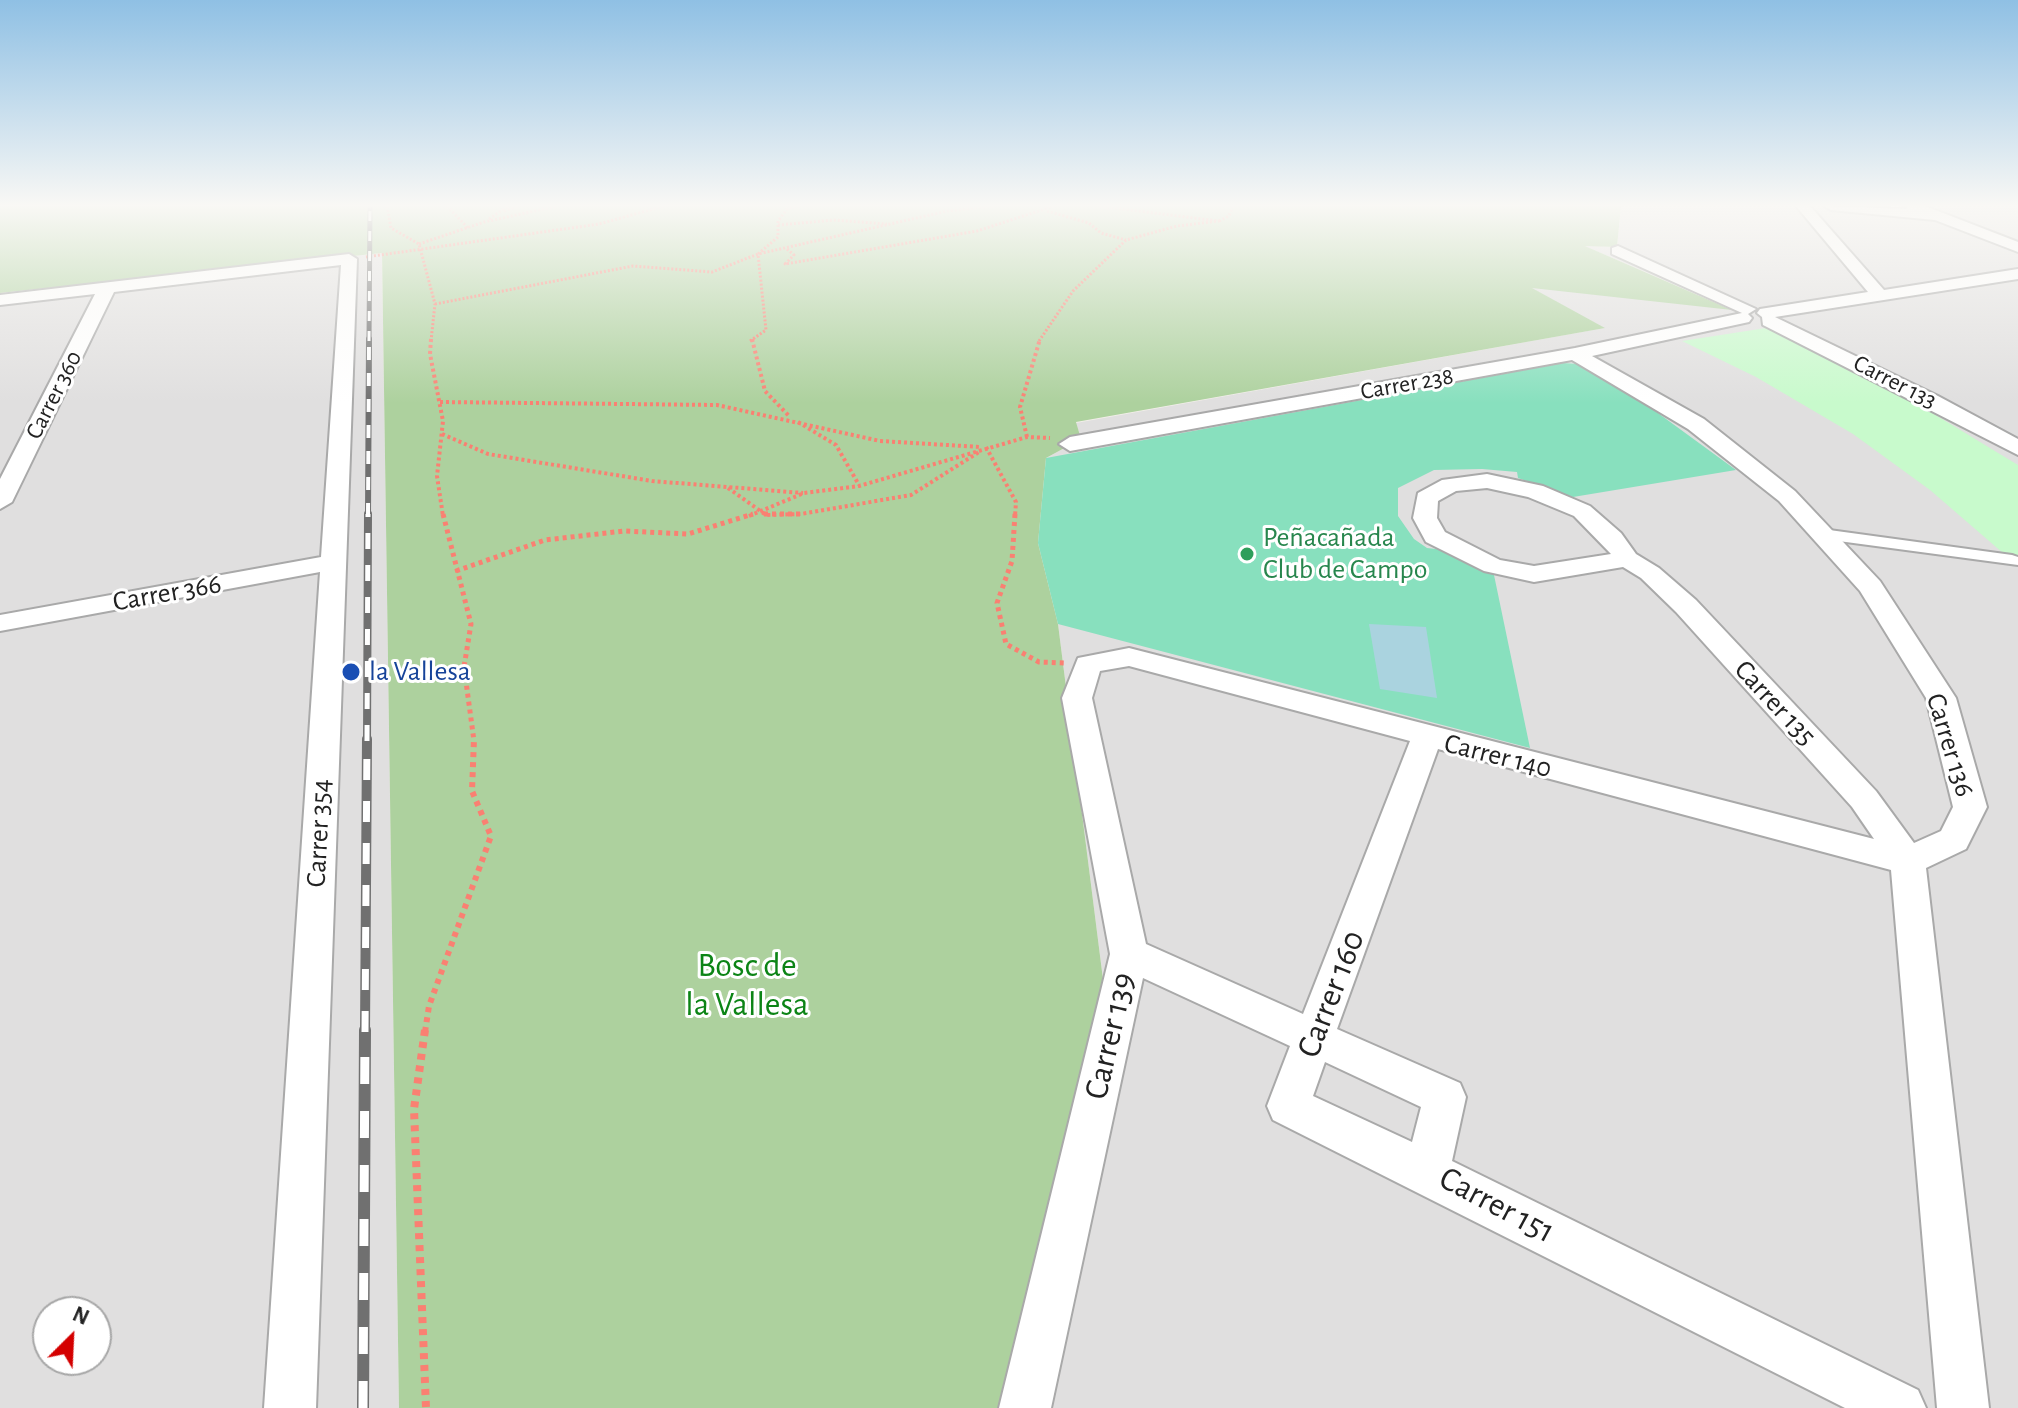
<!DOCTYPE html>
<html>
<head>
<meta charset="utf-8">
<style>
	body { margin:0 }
	#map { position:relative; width:2018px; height:1408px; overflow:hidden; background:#f2efe9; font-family:"Alegreya Sans",sans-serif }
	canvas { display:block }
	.north { position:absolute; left:32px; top:1296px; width:80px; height:80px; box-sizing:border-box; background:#fff; border:2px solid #a7a7a7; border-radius:50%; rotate:24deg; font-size:22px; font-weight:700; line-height:32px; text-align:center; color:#222 }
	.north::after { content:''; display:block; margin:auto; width:28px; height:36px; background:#d40000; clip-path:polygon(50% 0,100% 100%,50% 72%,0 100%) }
</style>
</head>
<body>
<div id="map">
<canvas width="2018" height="1408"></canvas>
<div class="north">N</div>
</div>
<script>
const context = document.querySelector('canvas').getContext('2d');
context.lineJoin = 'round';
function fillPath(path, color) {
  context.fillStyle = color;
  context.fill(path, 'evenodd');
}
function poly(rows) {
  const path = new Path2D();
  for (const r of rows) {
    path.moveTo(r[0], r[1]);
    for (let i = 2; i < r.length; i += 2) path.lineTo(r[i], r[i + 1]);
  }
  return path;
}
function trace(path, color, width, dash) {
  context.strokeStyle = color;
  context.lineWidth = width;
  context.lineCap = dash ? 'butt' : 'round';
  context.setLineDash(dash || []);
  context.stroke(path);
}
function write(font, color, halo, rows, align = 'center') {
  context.font = font + ' "Alegreya Sans",sans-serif';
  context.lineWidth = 6;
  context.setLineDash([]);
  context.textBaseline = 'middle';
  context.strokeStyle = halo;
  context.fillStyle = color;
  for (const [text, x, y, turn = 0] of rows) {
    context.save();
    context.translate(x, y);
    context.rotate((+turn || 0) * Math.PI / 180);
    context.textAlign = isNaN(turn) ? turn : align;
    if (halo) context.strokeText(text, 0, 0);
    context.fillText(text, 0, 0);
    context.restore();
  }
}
const residential = poly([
	[1621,206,1833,206,1918,215,1900,206,2018,206,2018,1408,1004,1408,1107,1011,1058,624,1038,543,1046,458,1081,439,1076,423,1604,328,1529,287,1728,308,1582,245,1617,247],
	[382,253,399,1408,0,1408,0,293],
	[48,1312,96,1312,96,1360,48,1360]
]);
const forest = poly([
	[0,206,1621,206,1617,247,1585,246,1732,310,1532,288,1605,328,1076,422,1081,439,1046,458,1038,543,1058,624,1107,1011,1004,1408,399,1408,382,253,0,293]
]);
const park = poly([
	[1766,328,1919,405,2018,465,2018,566,1930,490,1853,434,1756,377,1682,341]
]);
const pitch = poly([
	[1563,363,1579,364,1651,408,1736,470,1573,497,1518,478,1517,472,1482,469,1434,470,1398,488,1398,516,1414,539,1427,548,1445,550,1497,569,1494,575,1530,748,1058,624,1038,543,1046,458]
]);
const water = poly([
	[1369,624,1426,627,1437,698,1380,689]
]);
const pathFar4 = poly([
	[387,206,391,228,419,244,435,304,431,341],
	[447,206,468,228],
	[504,211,518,206],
	[1047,211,1089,223,1101,233,1126,240],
	[489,219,508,206],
	[1219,221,1229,216,1233,206],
	[778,225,834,220,887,224],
	[419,244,484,222,557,206],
	[787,249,794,255,785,264,977,231,1054,206],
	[366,257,599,224,664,206],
	[435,304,633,266,712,272,758,254,947,211,994,206],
	[750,341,766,330,758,254,778,237,778,221,788,208,799,206],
	[1039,341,1073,291,1126,240,1177,226,1219,221,1099,206]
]);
const pathFar3 = poly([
	[431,339,430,354,443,421,437,476,443,516],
	[752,339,765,391,790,417],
	[440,402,717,405,880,441,981,447],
	[798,422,836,445,859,485],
	[442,434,488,454,652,481,803,493],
	[1027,437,1020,407,1040,339],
	[986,447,1016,502,1015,516],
	[728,488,766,515,801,514,911,495,979,452],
	[749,516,804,493,859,486,1027,437,1050,438]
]);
const pathFar2 = poly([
	[443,514,471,624,464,667,474,741],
	[764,514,803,514],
	[1015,514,1012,561,997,603,1006,644,1039,662,1064,663],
	[456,571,545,540,624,531,688,534,753,514]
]);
const pathFar1 = poly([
	[425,1032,429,1006,491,836,472,791,474,739]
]);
const path = poly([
	[425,1030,414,1109,426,1408]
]);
const pedestrian = poly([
	[1822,529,2012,555,2018,557,2018,565,1816,538,1816,530,1822,529]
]);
const minor = poly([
	[1796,206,1810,206,1884,290,2018,269,2018,279,1775,317,1938,396,2018,439,2018,455,1763,325,1762,317,1757,313,1760,309,1868,292,1796,206],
	[1824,206,1908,209,1906,206,1925,206,2018,242,2018,252,1935,220,1831,210,1824,206],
	[1618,246,1756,309,1748,314,1752,318,1749,322,1592,356,1704,419,1795,491,1880,581,1956,698,1987,807,1966,849,1926,868,1989,1408,1937,1408,1891,870,1438,749,1337,1029,1460,1083,1466,1097,1452,1161,1918,1390,1926,1408,1845,1408,1273,1120,1267,1106,1290,1046,1143,978,1051,1408,999,1408,1110,954,1062,698,1078,658,1129,648,1874,839,1852,807,1676,612,1641,578,1623,567,1534,582,1484,571,1426,542,1413,518,1418,493,1442,480,1487,474,1543,486,1590,506,1621,533,1636,554,1659,568,1696,600,1876,791,1914,843,1941,831,1953,807,1926,698,1860,591,1779,501,1688,429,1572,360,1070,451,1059,444,1070,437,1575,348,1742,313,1612,254,1612,248,1618,246],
	[1487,488,1528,497,1574,516,1611,554,1534,566,1500,560,1445,532,1437,518,1438,501,1456,491,1487,488],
	[1129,666,1410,741,1303,1014,1146,944,1092,698,1100,671,1129,666],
	[1325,1062,1421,1107,1412,1142,1313,1096,1325,1062],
	[349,254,357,259,316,1408,264,1408,320,572,0,631,0,615,321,557,341,265,114,292,12,502,0,509,0,479,95,294,0,305,0,295,349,254]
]);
const railFar4 = poly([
	[369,341,370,206]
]);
const railFar3 = poly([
	[368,516,369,339]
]);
const railFar2 = poly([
	[367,741,368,514]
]);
const railFar1 = poly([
	[365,1032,367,739]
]);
const rail = poly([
	[363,1408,365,1030]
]);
const markers = [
	[1247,554,8,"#2e9e5b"],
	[351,672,10,"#1a4fb4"]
];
const farStreetnames = [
	["Carrer 133",1895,382,27],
	["Carrer 238",1407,384,-10],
	["Carrer 360",54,395,-63]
];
const leisureNames = [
	["Peñacañada",1263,538],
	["Club de Campo",1263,570]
];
const streetNames = [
	["Carrer 366",167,593,-10],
	["Carrer 135",1775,703,47],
	["Carrer 136",1950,745,73],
	["Carrer 140",1498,756,14],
	["Carrer 354",319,833,-87]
];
const transitNames = [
	["la Vallesa",369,672]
];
const nearParknames = [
	["Bosc de",747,966],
	["la Vallesa",747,1005]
];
const nearStreetnames = [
	["Carrer 160",1331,994,-69],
	["Carrer 139",1110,1036,-77],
	["Carrer 151",1497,1205,28]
];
fillPath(residential, '#e0dfdf');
fillPath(forest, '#add19e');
fillPath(park, '#c8facc');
fillPath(pitch, '#88e0be');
fillPath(water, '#aad3df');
trace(pedestrian, '#a9a9a9', 4);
trace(minor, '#a9a9a9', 4);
trace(pathFar4, '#fa8072', 3, [2, 2]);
trace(pathFar3, '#fa8072', 4, [3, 3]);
trace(pathFar2, '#fa8072', 5, [4, 4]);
trace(pathFar1, '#fa8072', 6, [5, 5]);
trace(path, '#fa8072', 8, [6, 6]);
fillPath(pedestrian, '#fff');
fillPath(minor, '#fff');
trace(railFar4, '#707070', 5);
trace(railFar3, '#707070', 6);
trace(railFar2, '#707070', 8);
trace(railFar1, '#707070', 10);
trace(rail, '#707070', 12);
trace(railFar4, '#fff', 3, [10]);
trace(railFar3, '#fff', 4, [13]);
trace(railFar2, '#fff', 5, [16]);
trace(railFar1, '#fff', 7, [21]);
trace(rail, '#fff', 9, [27]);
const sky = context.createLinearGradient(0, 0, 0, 403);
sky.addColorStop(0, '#8fc0e4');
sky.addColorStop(0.51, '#f9f8f5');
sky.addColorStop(1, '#f9f8f500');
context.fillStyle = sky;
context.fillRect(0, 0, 2018, 403);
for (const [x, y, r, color] of markers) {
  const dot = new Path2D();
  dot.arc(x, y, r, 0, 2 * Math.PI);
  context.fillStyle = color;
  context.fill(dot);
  trace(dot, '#fff', 3);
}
write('24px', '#222', '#fff', farStreetnames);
write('28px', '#27864d', '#fff', leisureNames, 'left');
write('28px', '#222', '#fff', streetNames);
write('28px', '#164399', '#fff', transitNames, 'left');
write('34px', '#0c8416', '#fff', nearParknames);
write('34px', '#222', '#fff', nearStreetnames);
</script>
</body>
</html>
